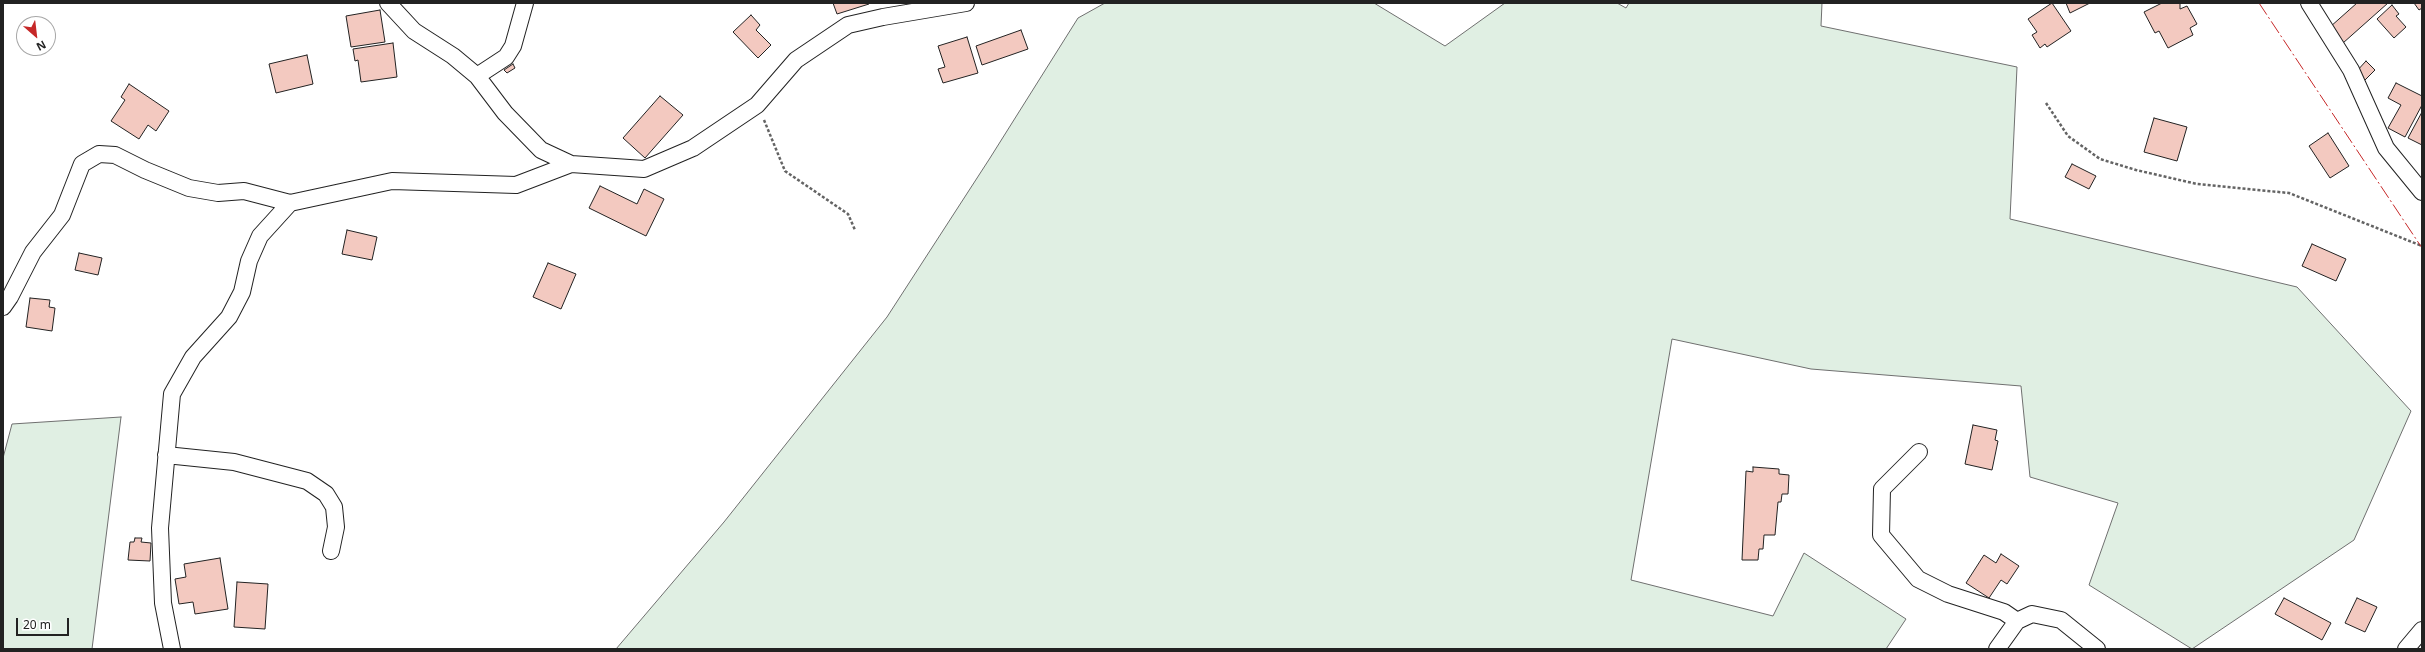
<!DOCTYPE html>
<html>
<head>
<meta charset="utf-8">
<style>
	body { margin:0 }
	#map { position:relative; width:2425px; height:652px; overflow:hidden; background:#fff; font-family:"Noto Sans",sans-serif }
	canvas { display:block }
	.frame { position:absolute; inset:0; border:4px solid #222; pointer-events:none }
	.north { position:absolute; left:16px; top:16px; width:40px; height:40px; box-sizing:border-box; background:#fff; border:1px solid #a7a7a7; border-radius:50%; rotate:152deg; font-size:11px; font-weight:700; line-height:16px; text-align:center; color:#222 }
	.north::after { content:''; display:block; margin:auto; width:14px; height:18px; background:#c62828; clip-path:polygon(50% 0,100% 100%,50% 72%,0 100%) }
	.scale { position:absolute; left:16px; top:618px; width:53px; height:18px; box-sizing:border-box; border:2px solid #222; border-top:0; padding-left:5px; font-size:12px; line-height:14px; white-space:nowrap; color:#222; -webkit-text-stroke:3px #fff; paint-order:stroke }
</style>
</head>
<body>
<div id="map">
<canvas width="2425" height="652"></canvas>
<div class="frame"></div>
<div class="north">N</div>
<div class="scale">20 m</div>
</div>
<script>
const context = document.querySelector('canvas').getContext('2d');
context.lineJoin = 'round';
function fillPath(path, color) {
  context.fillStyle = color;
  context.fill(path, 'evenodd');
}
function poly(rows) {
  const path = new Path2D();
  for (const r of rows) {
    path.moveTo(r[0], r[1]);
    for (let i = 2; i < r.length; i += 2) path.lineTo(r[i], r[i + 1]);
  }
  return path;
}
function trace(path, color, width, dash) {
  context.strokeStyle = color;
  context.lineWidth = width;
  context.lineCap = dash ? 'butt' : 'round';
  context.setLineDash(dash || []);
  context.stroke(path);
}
const green = poly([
	[1105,3,1374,3,1445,46,1505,3,1617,3,1626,8,1629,3,1822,3,1821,26,2017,67,2010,219,2297,287,2411,411,2354,540,2192,649,2089,585,2118,503,2030,477,2021,386,1811,369,1672,339,1631,580,1773,616,1804,553,1906,619,1886,649,616,649,724,522,887,317,990,158,1078,18,1105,3],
	[121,417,92,649,3,649,3,458,12,424,121,417]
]);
const building = poly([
	[833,3,868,3,869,4,837,14,833,3],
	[2052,3,2071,31,2047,47,2045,44,2040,48,2032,35,2037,32,2028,19,2052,3],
	[2066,3,2090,3,2070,13,2066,3],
	[2162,3,2180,3,2180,9,2187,6,2197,24,2190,28,2193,35,2168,48,2159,31,2155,33,2144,12,2162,3],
	[2357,3,2388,3,2343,43,2330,27,2357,3],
	[2414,3,2422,3,2422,8,2419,10,2414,3],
	[2392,5,2399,14,2396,16,2406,27,2394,38,2377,19,2392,5],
	[380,10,385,42,351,47,346,16,380,10],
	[751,15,760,25,756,30,771,45,758,58,733,32,751,15],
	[1021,30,1028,49,982,65,976,46,1021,30],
	[967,37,978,73,943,83,938,69,945,67,938,46,967,37],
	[393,43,397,77,361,82,358,60,355,61,353,49,393,43],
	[307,55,313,84,276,93,269,64,307,55],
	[2366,61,2375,70,2365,80,2356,72,2366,61],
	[513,64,515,68,507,73,504,70,513,64],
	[2396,83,2422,96,2422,105,2405,137,2388,128,2401,105,2388,98,2396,83],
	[129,84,169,111,156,131,148,125,139,139,111,121,125,100,121,97,129,84],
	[660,96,683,115,645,158,623,138,660,96],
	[2422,112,2422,145,2408,138,2422,112],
	[2154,118,2187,127,2177,161,2144,152,2154,118],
	[2328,133,2349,166,2330,178,2309,146,2328,133],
	[2072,164,2096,176,2089,189,2065,177,2072,164],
	[600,186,637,204,644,189,664,199,646,236,589,208,600,186],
	[347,230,377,237,372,260,342,254,347,230],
	[2312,244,2346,259,2336,281,2302,266,2312,244],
	[79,253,102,258,98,275,75,270,79,253],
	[548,263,576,274,561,309,533,297,548,263],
	[30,298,50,300,49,307,55,308,52,331,26,327,30,298],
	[1973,425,1997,430,1995,440,1998,441,1992,470,1965,464,1973,425],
	[1753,467,1779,469,1779,474,1789,475,1788,494,1782,494,1781,502,1778,502,1775,535,1764,535,1763,549,1759,549,1758,560,1742,560,1746,471,1753,472,1753,467],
	[135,538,142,538,141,542,151,543,150,561,128,560,130,542,134,542,135,538],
	[2001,554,2019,566,2007,584,2001,580,1989,598,1966,583,1984,555,1996,563,2001,554],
	[220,558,228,609,195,614,193,602,179,604,175,579,186,577,184,564,220,558],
	[237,582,268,584,265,629,234,627,237,582],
	[2284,598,2331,623,2322,640,2275,614,2284,598],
	[2357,598,2377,607,2365,632,2345,623,2357,598]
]);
const path = poly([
	[2046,103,2068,136,2100,159,2136,170,2197,184,2289,193,2422,246],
	[764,120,785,171,848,214,855,230]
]);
const minor = poly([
	[388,3,414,31,453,56,477,76,505,113,541,150,571,164],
	[2309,3,2351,70,2386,148,2422,192],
	[477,76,506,57,513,46,525,3],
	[3,307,10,297,33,252,62,215,82,164,99,154,115,155,145,170,189,188,218,193,244,191,290,203],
	[1919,452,1882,489,1881,535,1918,579,1948,594,2004,612,2017,621],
	[166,455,234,462,307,481,326,494,334,507,336,527,331,551],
	[172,649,163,603,160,528,172,394,193,357,229,317,242,292,249,261,260,236,290,203,392,181,516,185,571,164,644,169,693,148,757,105,796,60,848,25,883,17,966,3],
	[1997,649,2017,621,2032,614,2061,620,2097,649],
	[2406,649,2422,630]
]);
const power = poly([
	[2259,3,2422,248]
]);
fillPath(green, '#e0efe3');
trace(green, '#6f6f6f', 1);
fillPath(building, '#f3c9c0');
trace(building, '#222', 1);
trace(minor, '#222', 18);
trace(path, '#646464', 2.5, [3, 2]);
trace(minor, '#fff', 16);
trace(power, '#c62828', 1, [14, 3, 2, 3]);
</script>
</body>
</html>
